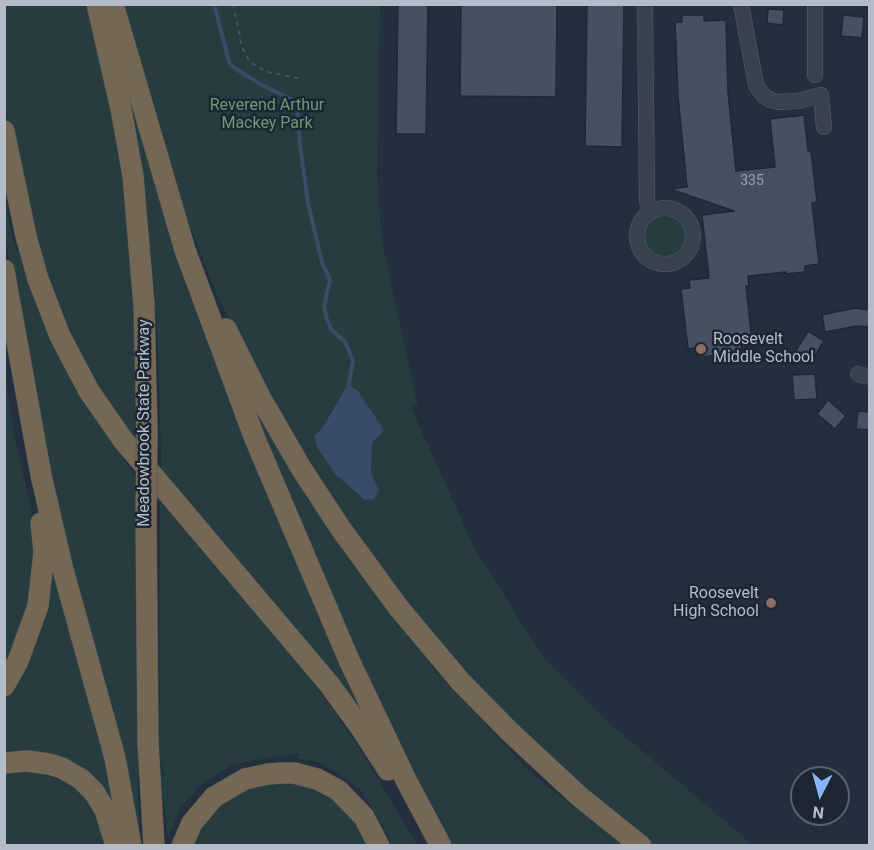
<!DOCTYPE html>
<html>
<head>
<meta charset="utf-8">
<style>
	body { margin:0 }
	#map { position:relative; width:874px; height:850px; overflow:hidden; background:#242f3e; font-family:Roboto,sans-serif }
	canvas { display:block }
	.frame { position:absolute; inset:0; border:6px solid #b4bcc9; pointer-events:none }
	.north { position:absolute; left:790px; top:766px; width:60px; height:60px; box-sizing:border-box; background:#1d2633; border:2px solid #59626f; border-radius:50%; rotate:186deg; font-size:16px; font-weight:700; line-height:24px; text-align:center; color:#b4bcc9 }
	.north::after { content:''; display:block; margin:auto; width:21px; height:27px; background:#8ab4f8; clip-path:polygon(50% 0,100% 100%,50% 72%,0 100%) }
</style>
</head>
<body>
<div id="map">
<canvas width="874" height="850"></canvas>
<div class="frame"></div>
<div class="north">N</div>
</div>
<script>
const context = document.querySelector('canvas').getContext('2d');
context.lineJoin = 'round';
function fillPath(path, color) {
  context.fillStyle = color;
  context.fill(path, 'evenodd');
}
function poly(rows) {
  const path = new Path2D();
  for (const r of rows) {
    if (r.length === 3) {
      path.moveTo(r[0] + r[2], r[1]);
      path.arc(r[0], r[1], r[2], 0, 2 * Math.PI);
      continue;
    }
    path.moveTo(r[0], r[1]);
    for (let i = 2; i < r.length; i += 2) path.lineTo(r[i], r[i + 1]);
  }
  return path;
}
function trace(path, color, width, dash) {
  context.strokeStyle = color;
  context.lineWidth = width;
  context.lineCap = dash ? 'butt' : 'round';
  context.setLineDash(dash || []);
  context.stroke(path);
}
function write(font, color, halo, rows, align = 'center') {
  context.font = font + ' Roboto,sans-serif';
  context.lineWidth = 5;
  context.setLineDash([]);
  context.textBaseline = 'middle';
  context.strokeStyle = halo;
  context.fillStyle = color;
  for (const [text, x, y, turn = 0] of rows) {
    context.save();
    context.translate(x, y);
    context.rotate((+turn || 0) * Math.PI / 180);
    context.textAlign = isNaN(turn) ? turn : align;
    if (halo) context.strokeText(text, 0, 0);
    context.fillText(text, 0, 0);
    context.restore();
  }
}
const green = poly([
	[4,5,89,5,98,45,130,219,139,384,139,449,68,341,34,255,5,106],
	[124,5,380,5,377,178,382,242,418,407,412,406,412,410,475,549,543,657,615,728,753,845,649,845,479,695,381,578,264,393,216,292,169,174],
	[340,396,372,443,371,474,336,475,318,449,314,437,324,425],
	[115,38,376,735,162,480,157,328,140,174],
	[4,193,14,242,56,353,138,481,138,797,141,845,65,549,13,289,5,233],
	[665,236,28],
	[4,369,15,440,31,507,37,561,22,630,4,665],
	[260,410,339,542,434,669,532,774,622,845,451,845,399,751,253,413],
	[160,502,220,571,316,686,357,744,417,845,392,845,390,839,360,789,319,762,298,759,299,753,232,764,199,786,180,809,168,838,160,776,164,775,159,752],
	[50,569,63,599,108,764,118,817,93,782,5,757,5,697,7,693],
	[41,768,76,785,100,817,110,846,5,846,5,771],
	[276,780,318,786,344,807,371,845,186,846,232,790]
]);
const water = poly([
	[348,384,358,391,384,430,372,443,371,473,379,490,374,499,365,500,336,475,318,449,314,437,324,425]
]);
const stream = poly([
	[214,4,230,65,260,84,297,102,300,145,308,203,322,262,330,280,324,306,327,320,331,329,345,342,353,360,348,389]
]);
const building = poly([
	[398,4,428,4,426,134,396,134,398,4],
	[461,4,557,4,556,97,460,96,461,4],
	[587,4,624,4,622,147,585,146,587,4],
	[768,9,784,10,783,25,767,23,768,9],
	[682,15,704,15,704,21,726,20,728,92,736,171,775,167,770,119,804,115,808,151,811,151,817,202,812,203,819,264,805,266,805,272,786,274,786,272,748,276,749,286,746,286,752,342,741,343,742,352,701,357,700,347,688,349,681,289,690,288,689,280,709,278,702,215,734,211,670,189,687,187,678,96,675,22,682,22,682,15],
	[843,15,864,17,862,38,841,36,843,15],
	[855,308,870,310,870,327,857,326,825,332,822,315,855,308],
	[808,331,824,341,810,364,794,354,808,331],
	[815,374,817,399,794,400,792,375,815,374],
	[828,400,846,416,835,429,817,414,828,400],
	[858,411,870,412,870,430,856,429,858,411]
]);
const path = poly([
	[233,4,242,47,250,62,267,72,302,79]
]);
const minor = poly([
	[645,4,647,202,651,212],
	[741,4,756,85,763,95,770,100,779,102,798,101,821,95,824,127],
	[815,75,815,4],
	[665,236,28],
	[858,374,870,377]
]);
const highway = poly([
	[97,4,121,109,133,176,144,305,147,432],
	[113,4,185,250,255,439,349,660,406,780,441,846],
	[4,131,26,236,38,279,60,336,89,391,123,440,329,684,361,728,388,770],
	[4,270,41,475,62,566,115,758,131,846],
	[226,329,260,397,301,468,341,529,398,607,460,681,509,731,580,797,641,846],
	[146,517,148,742,154,846],
	[4,686,18,661,38,606,44,552,41,523],
	[4,763,27,761,49,764,62,768,81,779,94,792,105,810,116,846],
	[182,846,192,823,214,797,245,779,268,774,282,773,294,773,317,779,338,790,364,817,379,846]
]);
const highwayBridge = poly([
	[146,517,147,432]
]);
const markers = [
	[701,349,6,"#8d6e63"],
	[771,603,6,"#8d6e63"]
];
const numberNames = [
	["335",752,181]
];
const parkNames = [
	["Reverend Arthur",267,106],
	["Mackey Park",267,124]
];
const poiNames = [
	["Roosevelt",713,340],
	["Middle School",713,358],
	["Roosevelt",759,594,"right"],
	["High School",759,612,"right"]
];
const streetNames = [
	["Meadowbrook State Parkway",145,423,-90]
];
fillPath(green, '#263c3f');
fillPath(water, '#394c67');
trace(stream, '#394c67', 4);
fillPath(building, '#455162');
trace(building, '#1f2835', 1.5);
trace(minor, '#565f6c', 16);
trace(highway, '#434c59', 22);
trace(path, '#44595c', 2, [4.5, 4.5]);
trace(minor, '#38414e', 15);
trace(highway, '#746855', 21);
trace(highwayBridge, '#434c59', 22, []);
trace(highwayBridge, '#746855', 21);
for (const [x, y, r, color] of markers) {
  const dot = new Path2D();
  dot.arc(x, y, r, 0, 2 * Math.PI);
  context.fillStyle = color;
  context.fill(dot);
  trace(dot, '#1d2633', 2);
}
write('14px', '#98a1af', null, numberNames);
write('16px', '#6b9a76', '#1d2633', parkNames);
write('16px', '#b4bcc9', '#1d2633', poiNames, 'left');
write('16px', '#b4bcc9', '#1d2633', streetNames);
</script>
</body>
</html>
